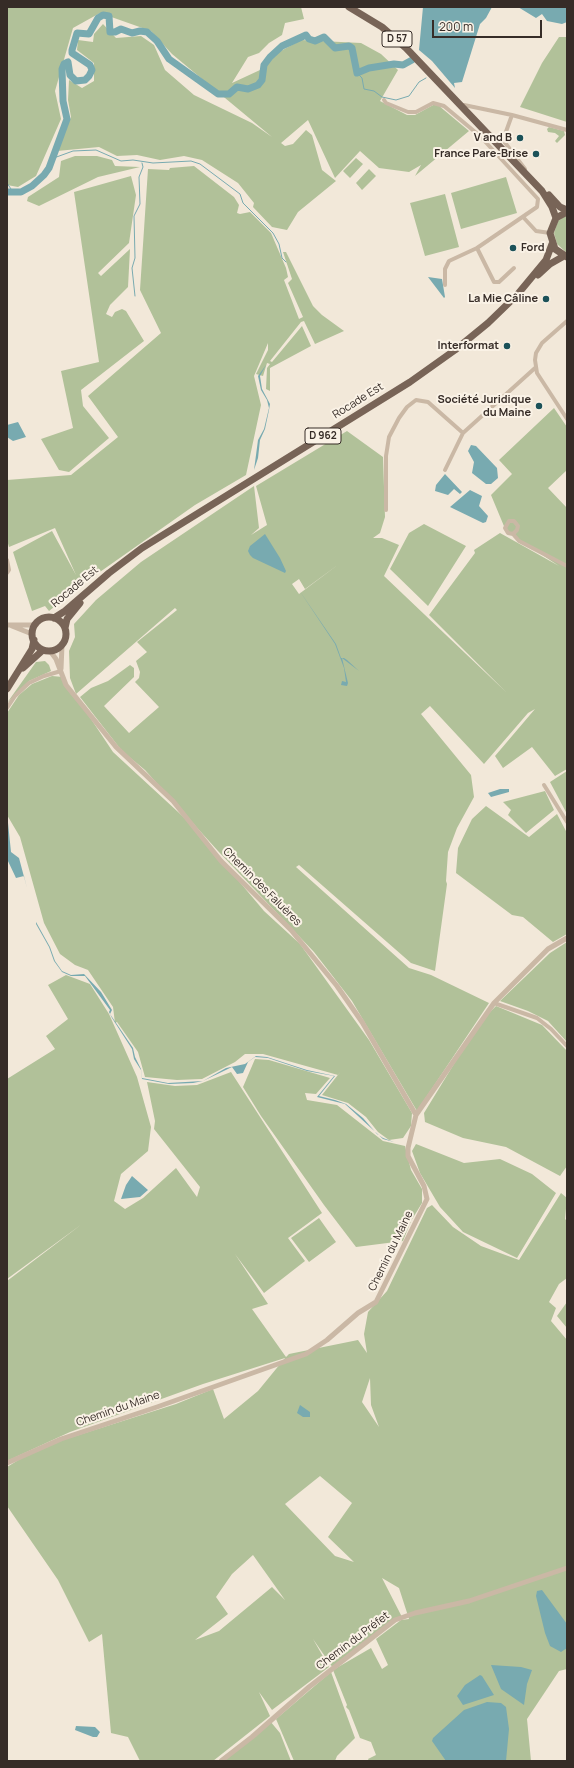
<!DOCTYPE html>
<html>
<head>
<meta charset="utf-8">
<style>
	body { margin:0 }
	#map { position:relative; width:574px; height:1768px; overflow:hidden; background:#f2e8d9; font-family:Manrope,sans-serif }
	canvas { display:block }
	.frame { position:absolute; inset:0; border:8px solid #362c27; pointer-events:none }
	.scale { position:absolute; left:432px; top:20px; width:110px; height:18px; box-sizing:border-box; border:2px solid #362c27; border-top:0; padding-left:5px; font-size:12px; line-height:14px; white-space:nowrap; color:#362c27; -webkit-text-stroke:3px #faf2e6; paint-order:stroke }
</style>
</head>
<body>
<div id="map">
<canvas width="574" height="1768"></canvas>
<div class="frame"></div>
<div class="scale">200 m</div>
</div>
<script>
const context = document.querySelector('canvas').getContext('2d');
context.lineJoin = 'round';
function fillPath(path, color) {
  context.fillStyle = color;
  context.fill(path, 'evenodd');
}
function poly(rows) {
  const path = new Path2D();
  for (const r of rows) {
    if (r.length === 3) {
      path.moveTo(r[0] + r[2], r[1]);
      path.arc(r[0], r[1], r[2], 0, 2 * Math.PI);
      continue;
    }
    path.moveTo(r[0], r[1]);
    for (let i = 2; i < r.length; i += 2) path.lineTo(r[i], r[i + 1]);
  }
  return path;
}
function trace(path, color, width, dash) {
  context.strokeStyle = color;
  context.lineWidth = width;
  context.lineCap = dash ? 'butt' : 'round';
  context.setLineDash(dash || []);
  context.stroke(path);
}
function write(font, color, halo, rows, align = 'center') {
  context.font = font + ' Manrope,sans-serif';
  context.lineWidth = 4;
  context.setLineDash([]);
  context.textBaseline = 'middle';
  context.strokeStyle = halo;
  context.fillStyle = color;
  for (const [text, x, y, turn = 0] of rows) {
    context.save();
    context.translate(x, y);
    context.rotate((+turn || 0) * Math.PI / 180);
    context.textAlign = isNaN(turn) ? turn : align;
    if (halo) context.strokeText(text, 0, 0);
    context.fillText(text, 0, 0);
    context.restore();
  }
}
const green = poly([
	[7,7,301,7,304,19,285,23,282,35,269,43,259,53,248,57,232,83,260,70,277,53,301,40,361,43,381,54,398,70,380,101,407,115,415,115,435,104,438,105,469,131,415,176,421,165,409,172,379,168,360,151,335,178,308,120,281,143,285,146,293,144,306,130,312,135,322,170,336,181,298,212,287,230,272,227,253,207,254,203,238,183,202,160,184,156,160,160,137,155,117,156,99,147,57,151,71,117,68,100,69,80,82,88,94,81,94,63,77,50,78,40,93,42,94,34,103,24,116,38,141,36,154,45,165,70,194,95,252,123,272,137,172,54,151,31,100,13,73,28,55,91,61,119,36,176,18,187,7,185],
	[559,37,567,37,567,122,520,107,542,63],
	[549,127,564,131,565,135,557,143,555,141,559,136,555,133,548,132,547,129],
	[75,156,97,156,112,160,115,166,140,167,98,177,39,206,27,201,28,197,59,177,61,161],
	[356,158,363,164,350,178,343,171],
	[194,166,234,197,239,205,237,213,240,214,250,212,271,233,286,268,288,277,284,280,299,319,303,317,288,283,292,279,283,252,286,252,313,306,322,315,344,331,315,344,304,321,301,322,270,361,272,362,302,326,311,346,270,368,270,391,266,389,267,368,270,364,267,363,263,376,256,374,268,350,268,343,254,376,261,405,246,475,195,505,80,586,49,611,45,606,32,611,13,552,52,531,76,575,55,528,9,547,7,540,7,480,71,475,118,437,88,396,161,333,140,290,148,169,169,170,170,168],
	[369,169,376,176,362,190,356,183],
	[131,176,136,195,129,243,98,273,101,276,130,249,128,287,110,305,106,314,112,317,115,312,122,309,126,311,144,341,81,390,83,406,109,438,69,472,59,470,41,439,73,428,61,371,99,362,74,192],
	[506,177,517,213,461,229,451,193],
	[445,194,459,247,425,256,410,203],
	[567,215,567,253,557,244,554,233,558,221],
	[554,408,567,427,567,470,548,488,567,508,567,769,555,776,532,747,503,768,495,756,535,709,528,713,484,764,430,706,421,714,471,775,474,797,457,828,448,852,446,881,447,884,435,971,411,963,299,865,296,867,409,968,431,975,489,1003,417,1111,352,1001,314,952,218,851,145,770,122,751,80,697,91,688,108,681,130,665,134,668,134,677,104,706,129,733,159,707,135,682,139,678,140,672,136,661,147,652,137,642,177,610,175,608,76,694,70,678,69,651,75,637,74,624,96,600,141,562,254,486,259,528,251,535,267,525,256,486,347,431,383,457,385,517,380,533,373,538,382,538,399,545,384,576,506,692,429,615,475,553,474,550,500,533,559,566,506,531,491,495,512,474,499,460],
	[339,564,299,594,292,584,299,579,305,589],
	[424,524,466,546,428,606,390,569,409,533],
	[45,661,49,665,51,671,29,681,7,703,36,662],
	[52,676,63,677,113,752,190,823,264,911,300,944,369,1040,412,1113,411,1126,403,1138,389,1140,378,1132,366,1117,348,1103,322,1095,341,1071,338,1075,263,1054,245,1054,235,1062,202,1079,177,1080,145,1077,138,1052,117,1022,115,1023,113,1007,88,970,75,965,60,954,44,923,20,837,7,815,7,713,19,695,32,684],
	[567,771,567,814,550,782],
	[545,791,554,810,526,833,508,815,511,810,503,802],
	[486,806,529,837,557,814,567,833,567,934,553,942,523,917,512,915,456,873,458,848,472,819],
	[567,942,567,1042,548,1021,528,1011,500,1001,550,953],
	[66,975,90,984,109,1014,137,1077,151,1127,148,1151,121,1174,114,1201,125,1209,143,1198,176,1168,197,1197,200,1187,154,1129,155,1121,147,1082,175,1086,197,1085,231,1072,322,1213,288,1238,305,1261,264,1293,235,1254,268,1304,252,1309,286,1357,289,1354,358,1340,367,1353,364,1334,368,1312,387,1291,427,1208,432,1205,453,1227,481,1246,519,1260,561,1193,567,1198,565,1219,567,1221,567,1278,559,1284,549,1302,556,1308,551,1321,567,1340,567,1669,559,1671,527,1719,531,1761,369,1761,368,1759,376,1755,371,1742,360,1738,349,1710,346,1707,347,1705,333,1670,371,1648,382,1669,388,1665,376,1639,401,1620,409,1619,399,1588,382,1578,402,1617,333,1668,313,1639,329,1667,272,1710,259,1692,270,1716,213,1761,140,1761,128,1737,111,1733,102,1634,89,1642,58,1580,7,1506,7,1467,38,1448,176,1404,213,1389,224,1419,258,1391,285,1358,203,1384,70,1432,7,1461,7,1281,82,1224,7,1279,7,1079,55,1049,46,1036,68,1019,48,985],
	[370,1378,371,1405,379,1427,362,1402],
	[320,1476,352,1503,328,1537,354,1562,335,1556,285,1504],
	[253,1555,285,1600,272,1587,219,1631,195,1640,228,1614,216,1597,232,1574],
	[496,1006,542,1025,567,1051,567,1166,560,1176,506,1147,463,1138,425,1122,424,1113,479,1023],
	[255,1059,269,1060,330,1078,316,1094,305,1093,307,1100,337,1105,383,1141,405,1146,411,1170,422,1189,422,1203,411,1221,403,1241,356,1247,324,1205,261,1116,243,1087],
	[416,1144,464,1163,500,1159,532,1174,556,1193,517,1258,463,1232,440,1207,420,1173,412,1151],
	[319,1218,336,1242,309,1262,291,1238],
	[567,1302,567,1328,557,1316],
	[331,1672,355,1738,337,1756,335,1761,294,1761,276,1719],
	[270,1721,280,1733,291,1761,222,1761]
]);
const water = poly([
	[423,7,492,7,486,18,480,24,462,82,454,83,455,88,432,61,419,50],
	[518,7,567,7,567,22,562,24,547,21,542,14,536,18],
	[428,277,442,279,445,297,444,298],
	[266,365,260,376,262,389,270,404,269,410,265,429,260,440,258,458,254,470,258,440,264,429,269,408,267,400,261,390,258,376],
	[18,422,26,437,13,441,7,437,7,425],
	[471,445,476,446,497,468,498,478,491,484,486,484,472,473,474,462,468,451],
	[445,474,462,492,460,494,454,489,448,495,435,491,436,485],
	[470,490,482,496,479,506,488,516,486,522,483,523,450,507],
	[265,534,280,558,286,571,285,573,253,558,250,555,248,551,250,546],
	[299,590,336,644,341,658,344,658,347,660,359,671,342,658,348,683,347,686,341,685,342,681,346,682,344,668,335,644],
	[500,789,509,789,509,792,491,797,488,793],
	[7,813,11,852,19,858,27,888,26,894,37,920,26,894,27,888,24,876,16,878,7,859],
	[36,922,50,947,55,961,62,971,71,975,84,974,101,992,112,1010,110,1014,133,1048,135,1057,141,1069,142,1078,168,1083,203,1081,226,1068,245,1064,256,1056,267,1057,307,1070,335,1076,319,1096,335,1100,346,1104,363,1118,377,1134,383,1138,394,1142,383,1139,345,1104,317,1097,334,1076,307,1071,268,1058,255,1057,248,1062,243,1073,237,1074,232,1067,203,1081,193,1083,169,1084,142,1079,141,1070,134,1059,132,1049,112,1018,109,1012,110,1010,85,976,71,976,62,972,54,961,49,947,36,924],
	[132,1176,148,1190,140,1197,121,1199,126,1185],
	[300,1405,310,1412,310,1417,303,1417,297,1413],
	[542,1590,567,1624,567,1648,561,1652,550,1646,545,1633,536,1596,537,1591],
	[491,1665,521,1667,532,1670,527,1684,524,1705,501,1689],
	[480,1675,482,1676,494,1695,463,1705,457,1696,465,1685],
	[487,1702,501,1703,506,1707,509,1729,506,1761,446,1761,432,1741,433,1738,464,1710],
	[76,1726,95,1727,100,1732,97,1737,93,1737,75,1730]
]);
const stream = poly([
	[357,73,362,78,364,89,374,91,382,97,396,100,409,96,419,82,426,78],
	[51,159,73,151,96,150,121,161,133,160,153,163,191,161,200,164,240,194,243,203,273,233,279,244,282,258,286,262],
	[7,183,13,192],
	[135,296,132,268,135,258,134,216,140,204,139,177,143,167,142,163]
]);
const river = poly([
	[7,192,21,192,32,186,44,175,49,168,67,119,63,101,62,69,64,64,68,62,70,75,76,81,85,80,89,76,92,70,90,65,72,53,72,50,77,33,89,34,98,18,103,15,109,16,110,32,115,32,121,29,132,33,140,31,147,32,157,41,169,59,218,94,229,94,237,87,248,89,258,85,262,80,264,65,270,57,282,46,306,35,309,39,315,41,324,37,335,48,349,46,352,48,357,73,369,68,394,64,403,65,412,60]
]);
const minor = poly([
	[384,100,386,103,408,112,416,112,433,103,444,106,480,136,538,199,537,207,477,248,449,261,445,269,445,285],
	[464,105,512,115,567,130],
	[512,115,503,140,525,169],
	[523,217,536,231,550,233],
	[477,248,494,282,499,282,514,268],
	[567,321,542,343,536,353,535,360,537,373,567,419],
	[445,470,463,433],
	[386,510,386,456,389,437,399,418,407,407,416,400,428,402,463,433,535,368],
	[513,534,517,530,518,526,514,521,509,521,505,528,508,533,513,534,519,541,567,566],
	[7,560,9,570,7,573],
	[7,708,15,696,29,683,44,676,61,671],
	[544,785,567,822],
	[494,1003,537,1018,551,1029,567,1046]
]);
const tertiary = poly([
	[7,625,36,625],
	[12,626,32,634],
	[50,651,56,659,66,685,116,747,173,801,221,861,291,930,337,986,362,1022,416,1115],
	[61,669,62,645],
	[7,1463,61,1439,157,1407,306,1354,327,1340,358,1313,376,1302,427,1199,424,1186,408,1156,408,1148,416,1115,494,1003,548,949,567,938],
	[221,1761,252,1737,309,1687,395,1620,415,1613,469,1601,567,1568]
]);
const primary = poly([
	[349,7,382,27,406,48,542,191,552,207,556,218],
	[549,195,560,207,567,210],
	[567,212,556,218,550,233,555,249,567,257],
	[538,275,550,264,564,256],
	[49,634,17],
	[54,618,65,611,109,573,142,548,410,382,455,350,488,323,517,295,546,260,552,244],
	[65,628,67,619,80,603],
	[23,668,43,650],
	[7,689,32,649,34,640]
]);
const markers = [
	[520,138,4,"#1b5158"],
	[536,154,4,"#1b5158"],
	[513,248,4,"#1b5158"],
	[546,299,4,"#1b5158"],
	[507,346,4,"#1b5158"],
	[539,406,4,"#1b5158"]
];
const shields = [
	[397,39,30],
	[323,436,36]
];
const shieldNames = [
	["D 57",397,39],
	["D 962",323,436]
];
const poiNames = [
	["V and B",512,138],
	["France Pare-Brise",528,154],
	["Ford",521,248,"left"],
	["La Mie Câline",538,299],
	["Interformat",499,346],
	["Société Juridique",531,400],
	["du Maine",531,413]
];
const streetNames = [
	["Rocade Est",358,401,-32],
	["Rocade Est",75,587,-40],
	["Chemin des Faluères",262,887,45],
	["Chemin du Maine",391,1251,-64],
	["Chemin du Maine",118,1409,-19],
	["Chemin du Préfet",353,1641,-37]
];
fillPath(green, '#b1c199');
fillPath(water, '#78aab0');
trace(stream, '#78aab0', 1);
trace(river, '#78aab0', 7);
trace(minor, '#cab8a5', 4);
trace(tertiary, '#cab8a5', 5);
trace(primary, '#786457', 7);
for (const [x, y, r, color] of markers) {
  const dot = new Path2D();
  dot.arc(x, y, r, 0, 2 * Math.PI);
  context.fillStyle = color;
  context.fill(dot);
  trace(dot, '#faf2e6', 1.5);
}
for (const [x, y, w] of shields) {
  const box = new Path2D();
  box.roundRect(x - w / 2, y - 8, w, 16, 3);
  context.fillStyle = '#faf2e6';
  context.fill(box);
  trace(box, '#362c27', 1);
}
write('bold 10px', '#362c27', null, shieldNames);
write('bold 11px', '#362c27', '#faf2e6', poiNames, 'right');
write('11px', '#362c27', '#faf2e6', streetNames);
</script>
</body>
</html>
